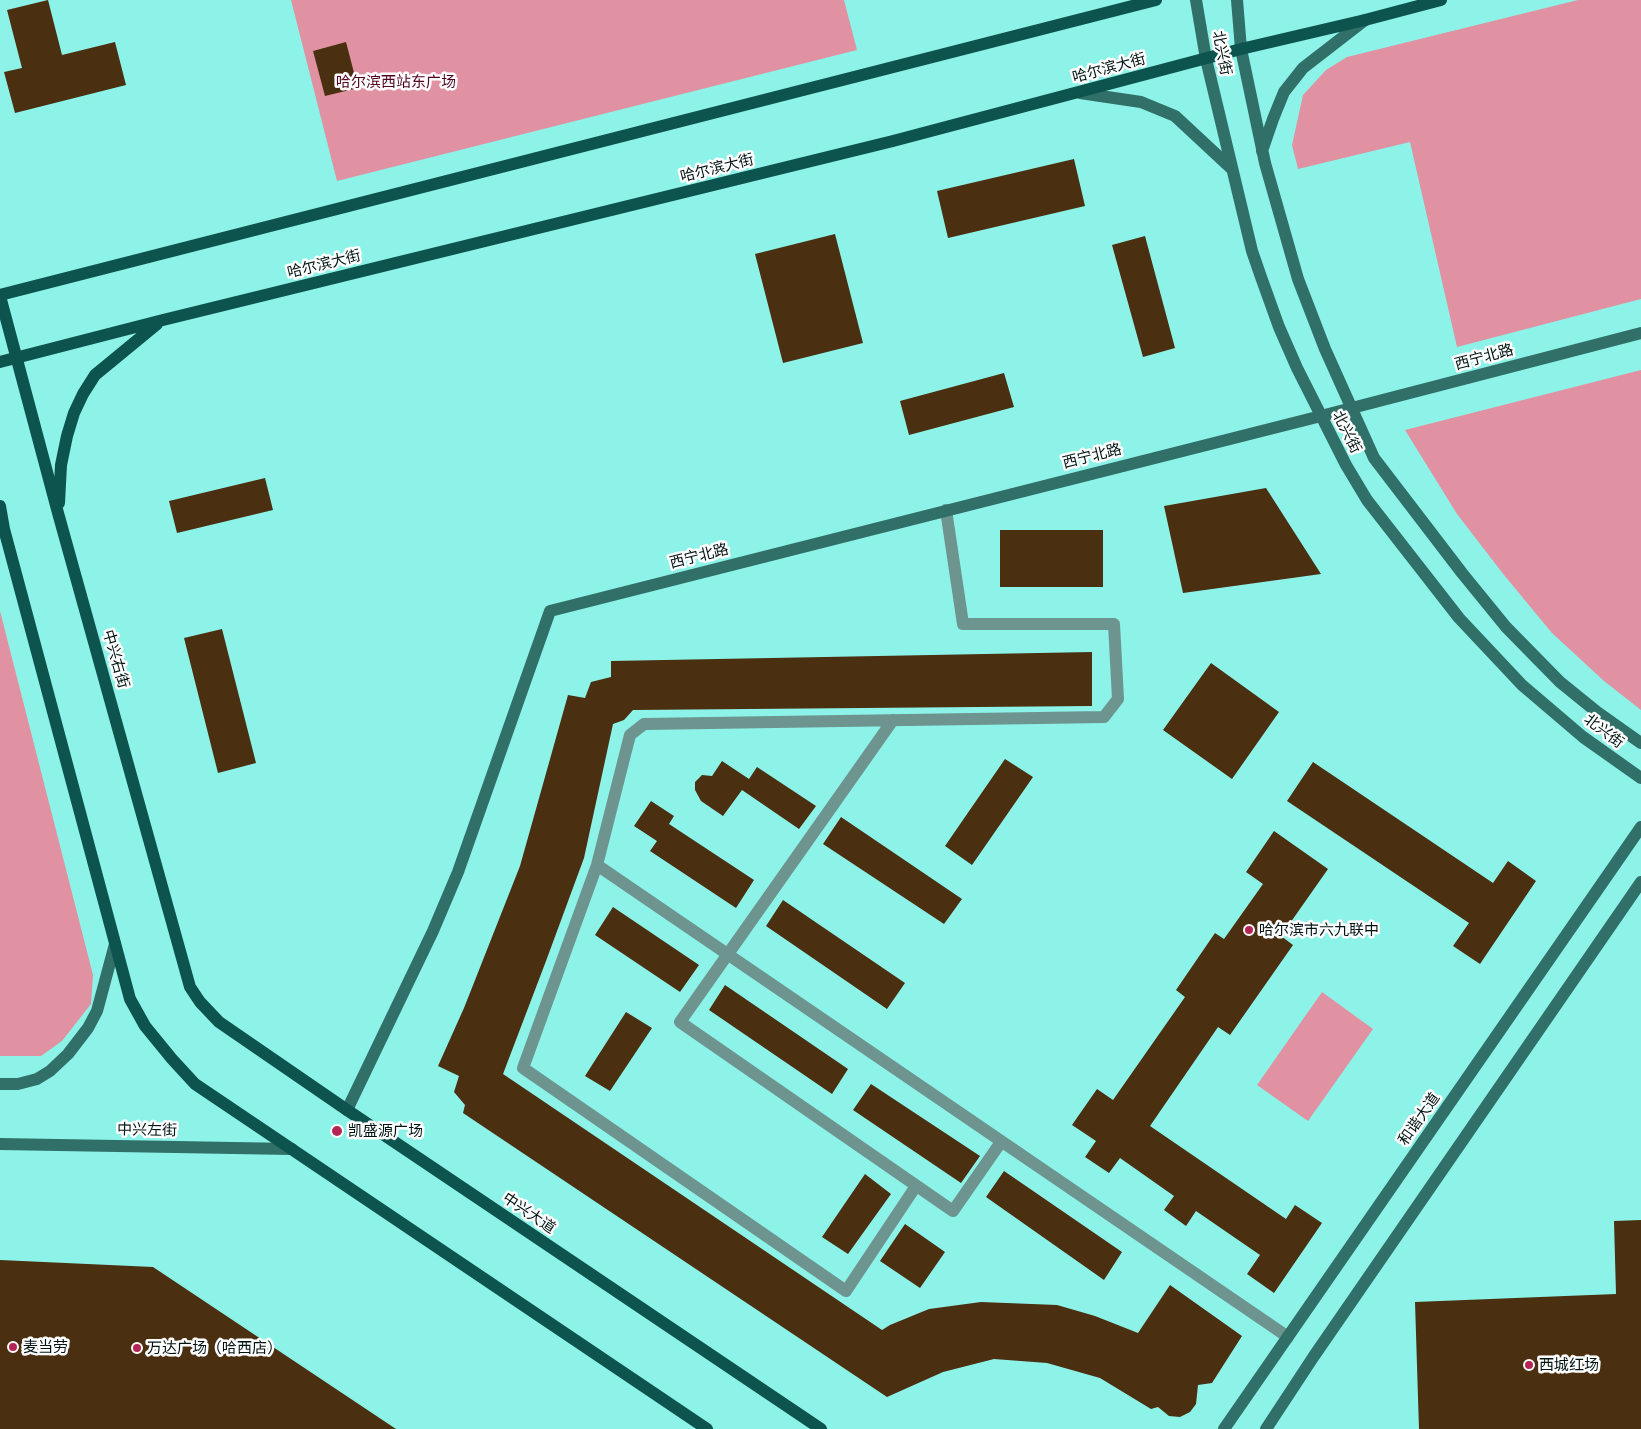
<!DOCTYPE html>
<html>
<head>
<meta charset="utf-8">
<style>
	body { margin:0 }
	canvas { display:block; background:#8df2e7 }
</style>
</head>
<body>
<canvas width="1641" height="1429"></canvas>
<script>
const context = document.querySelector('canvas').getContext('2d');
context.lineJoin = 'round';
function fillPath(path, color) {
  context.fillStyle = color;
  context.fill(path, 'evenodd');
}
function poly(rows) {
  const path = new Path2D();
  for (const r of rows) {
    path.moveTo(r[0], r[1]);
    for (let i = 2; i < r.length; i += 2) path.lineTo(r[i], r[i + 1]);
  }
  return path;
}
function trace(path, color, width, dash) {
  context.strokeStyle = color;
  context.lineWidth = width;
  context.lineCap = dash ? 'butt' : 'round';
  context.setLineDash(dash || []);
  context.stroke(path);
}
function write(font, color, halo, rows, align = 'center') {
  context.font = font + ' Lato,"Noto Sans SC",sans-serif';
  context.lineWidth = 5;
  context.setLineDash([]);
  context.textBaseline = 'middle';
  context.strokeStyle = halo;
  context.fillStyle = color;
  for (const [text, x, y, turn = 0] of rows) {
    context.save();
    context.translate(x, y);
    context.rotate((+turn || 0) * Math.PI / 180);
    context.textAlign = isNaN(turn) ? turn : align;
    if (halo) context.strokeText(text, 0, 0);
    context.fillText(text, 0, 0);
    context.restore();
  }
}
const green = poly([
	[291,0,844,0,857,50,337,181],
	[1578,0,1641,0,1641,299,1457,347,1410,142,1298,169,1292,145,1303,95,1326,70,1347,57],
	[1641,370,1641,710,1604,681,1552,633,1504,575,1457,514,1405,430],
	[0,611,93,975,91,1004,62,1041,41,1056,0,1056],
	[1322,992,1373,1029,1308,1121,1257,1085]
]);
const building = poly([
	[48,0,62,55,115,42,126,85,15,113,4,72,22,68,7,10],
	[346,42,358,88,325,96,313,51],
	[1074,159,1085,206,948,238,937,191],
	[835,234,863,343,783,363,755,254],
	[1145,236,1175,348,1143,357,1112,245],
	[1004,373,1014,407,909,435,900,401],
	[265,478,273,510,177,533,169,501],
	[1266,488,1321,574,1183,593,1164,506],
	[1000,530,1103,530,1103,587,1000,587],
	[222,629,256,763,218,773,184,638],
	[1092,652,1092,706,633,710,624,720,613,724,584,858,546,961,503,1074,882,1330,890,1325,929,1309,981,1302,1057,1305,1095,1316,1138,1333,1170,1285,1242,1336,1212,1383,1198,1385,1196,1404,1190,1412,1180,1417,1169,1416,1158,1407,1151,1409,1100,1378,1047,1363,994,1359,943,1372,887,1397,463,1113,465,1105,454,1092,459,1076,438,1066,464,1008,520,866,568,695,585,698,591,682,611,677,611,661],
	[1211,663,1279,712,1232,779,1163,730],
	[1005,759,1033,777,972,865,945,846],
	[722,761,749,779,757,767,816,806,799,829,742,790,723,816,701,801,695,790,695,782,702,775,712,776],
	[1313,762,1493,883,1508,861,1536,881,1480,964,1453,946,1469,923,1287,801],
	[651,801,674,816,669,824,754,880,736,908,650,851,657,841,634,826],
	[841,817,962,899,944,924,823,844],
	[1274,831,1328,869,1281,936,1293,945,1230,1035,1218,1027,1150,1126,1286,1219,1295,1205,1322,1223,1274,1293,1247,1274,1260,1255,1196,1211,1186,1226,1164,1210,1174,1196,1120,1158,1109,1173,1085,1157,1096,1141,1072,1125,1097,1089,1113,1100,1185,997,1176,990,1215,933,1224,939,1263,884,1246,872],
	[783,900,905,983,887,1009,766,926],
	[613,907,699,965,680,992,595,935],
	[725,985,848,1069,832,1094,709,1010],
	[626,1012,652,1028,610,1091,585,1076],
	[871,1084,980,1156,961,1183,853,1110],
	[1004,1171,1122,1252,1104,1280,986,1197],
	[865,1174,891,1194,848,1254,822,1237],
	[1641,1220,1641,1429,1419,1429,1415,1302,1616,1294,1614,1221],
	[905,1224,945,1252,920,1288,880,1261],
	[0,1260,153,1267,396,1429,0,1429]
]);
const street = poly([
	[946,510,963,624,1114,624,1118,699,1104,717,644,724,630,735,597,865,1288,1337],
	[893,720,680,1022,953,1211,1001,1142],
	[597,865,523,1068,846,1291,916,1186]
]);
const secondary = poly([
	[1196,0,1206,59,1252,251,1261,277,1279,327,1297,368,1346,465,1367,500,1459,618,1522,685,1583,737,1641,778],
	[1237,0,1241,49,1265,163,1298,279,1325,349,1374,458,1462,573,1506,627,1560,682,1597,712,1641,743],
	[1080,93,1141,102,1175,116,1232,169],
	[1262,151,1273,119,1284,92,1303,68,1365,20],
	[0,1084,18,1084,37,1079,50,1071,68,1054,88,1028,97,1011,115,944],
	[347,1110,433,931,458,872,550,611,1321,416,1641,333],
	[0,1144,292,1149],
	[1224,1429,1641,827],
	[1266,1429,1314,1356,1641,882]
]);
const primary = poly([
	[0,295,1156,0],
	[0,296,58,513,190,987,200,1002,219,1022,347,1110,821,1429],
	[0,362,163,320,893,141,1241,49,1365,20,1441,0],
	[59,503,61,465,67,436,74,413,83,394,95,375,157,324],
	[0,506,4,529,130,999,145,1026,172,1059,195,1084,707,1429]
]);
const markers = [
	[1249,930,5,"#b42556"],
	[337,1131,6,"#b42556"],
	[13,1347,5,"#b42556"],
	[137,1348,5,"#b42556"],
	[1529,1365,5,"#b42556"]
];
const streetNames = [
	["北兴街",1222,53,79],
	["哈尔滨大街",1109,68,-15],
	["哈尔滨大街",717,168,-14],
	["哈尔滨大街",324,264,-14],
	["西宁北路",1484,357,-15],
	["北兴街",1347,432,63],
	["西宁北路",1092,456,-14],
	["西宁北路",699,556,-14],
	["中兴右街",116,659,74],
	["北兴街",1604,731,37],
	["和谐大道",1419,1119,-55],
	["中兴左街",147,1130,1],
	["中兴大道",529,1213,34]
];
const parkNames = [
	["哈尔滨西站东广场",396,82]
];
const poiNames = [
	["哈尔滨市六九联中",1259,930],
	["凯盛源广场",348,1131],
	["麦当劳",23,1347],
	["万达广场（哈西店）",147,1348],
	["西城红场",1539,1365]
];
fillPath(green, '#e192a2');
fillPath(building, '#4a2f10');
trace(street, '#6d948f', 12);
trace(secondary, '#317069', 12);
trace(primary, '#0e544e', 12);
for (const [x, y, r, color] of markers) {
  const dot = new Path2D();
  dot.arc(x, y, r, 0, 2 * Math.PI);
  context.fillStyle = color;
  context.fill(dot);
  trace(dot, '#fefefe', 2);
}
write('15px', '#011412', '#fefefe', streetNames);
write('15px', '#510521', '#fefefe', parkNames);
write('15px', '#011412', '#fefefe', poiNames, 'left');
</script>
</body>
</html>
